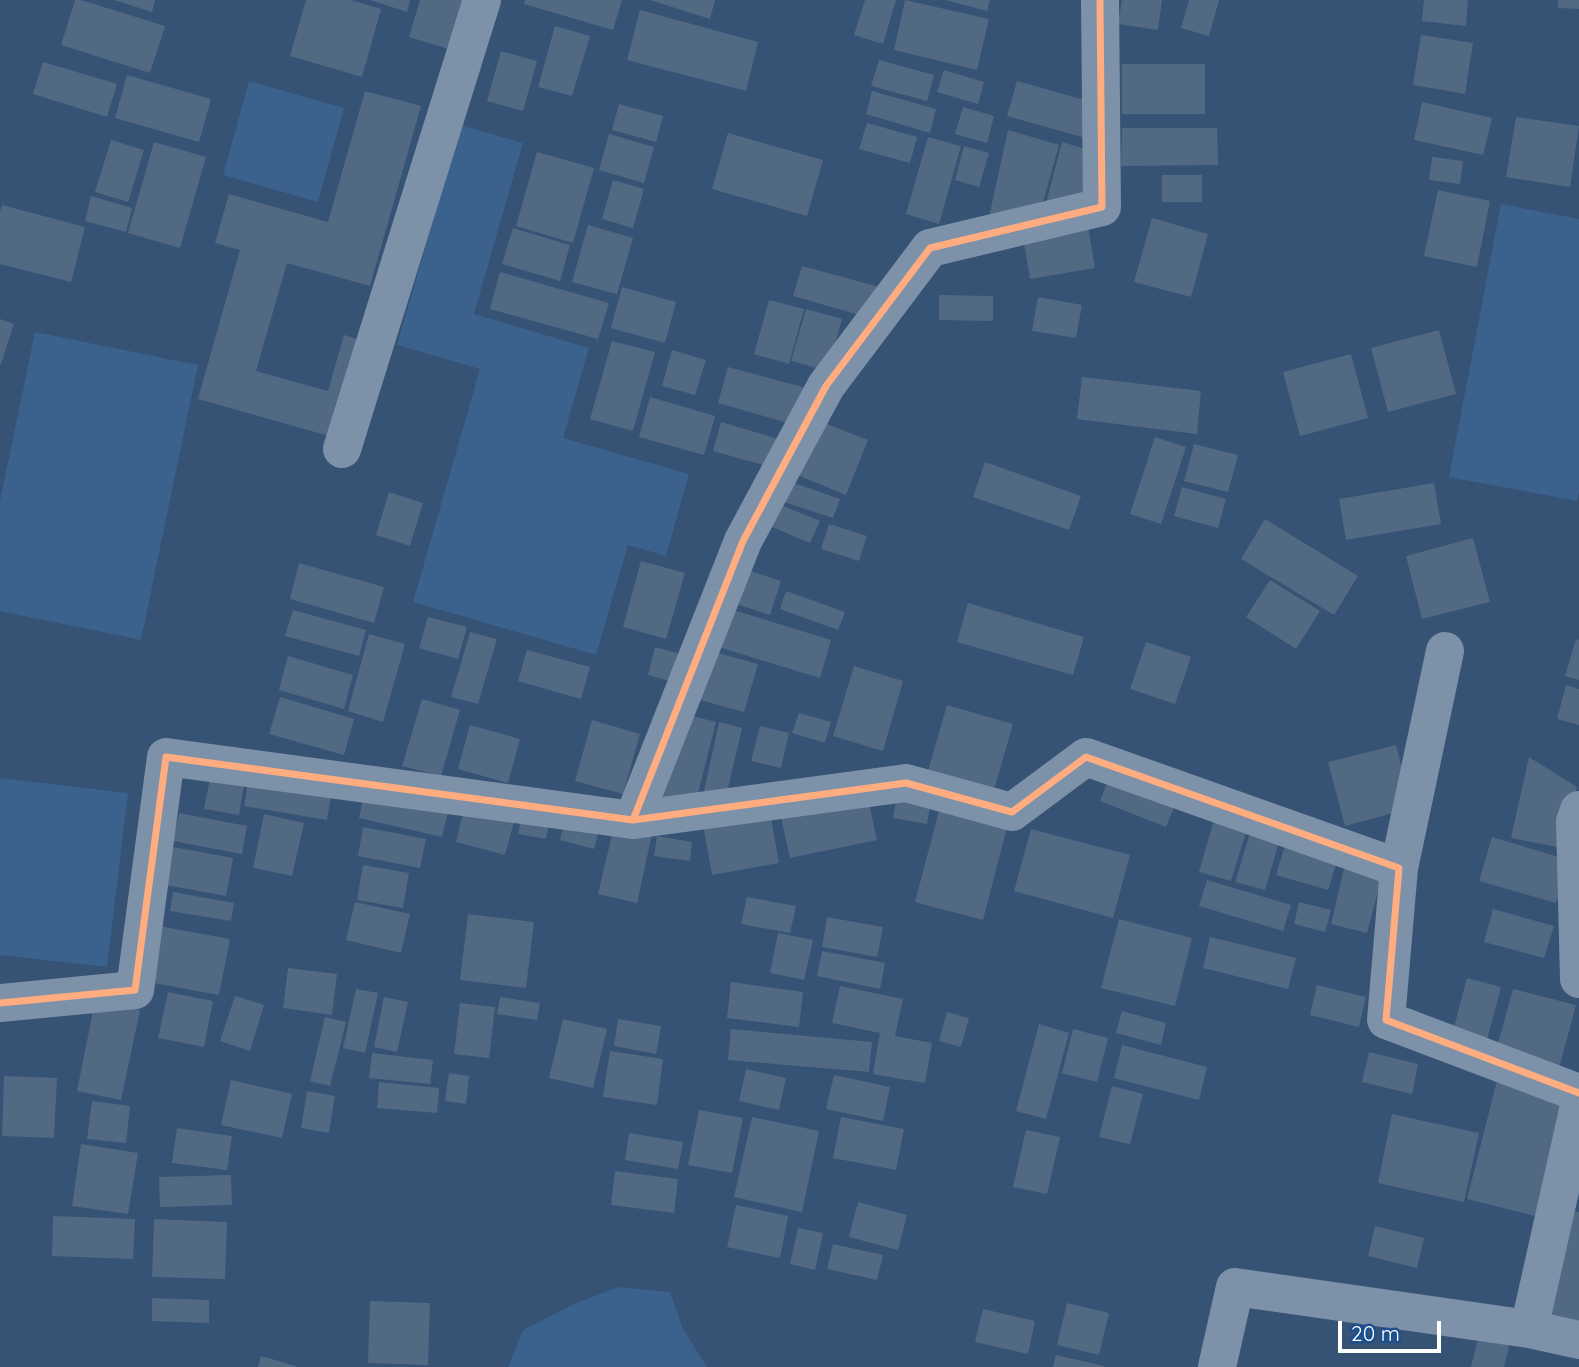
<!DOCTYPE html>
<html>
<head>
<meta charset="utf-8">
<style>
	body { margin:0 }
	#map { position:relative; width:1579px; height:1367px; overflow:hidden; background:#365274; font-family:Quicksand,sans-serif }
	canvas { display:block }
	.scale { position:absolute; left:1338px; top:1321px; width:103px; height:32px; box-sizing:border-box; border:4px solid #fff; border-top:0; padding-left:9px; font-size:21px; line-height:24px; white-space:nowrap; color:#fff; -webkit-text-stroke:5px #1b4f8f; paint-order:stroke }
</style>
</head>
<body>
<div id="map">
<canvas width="1579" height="1367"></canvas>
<div class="scale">20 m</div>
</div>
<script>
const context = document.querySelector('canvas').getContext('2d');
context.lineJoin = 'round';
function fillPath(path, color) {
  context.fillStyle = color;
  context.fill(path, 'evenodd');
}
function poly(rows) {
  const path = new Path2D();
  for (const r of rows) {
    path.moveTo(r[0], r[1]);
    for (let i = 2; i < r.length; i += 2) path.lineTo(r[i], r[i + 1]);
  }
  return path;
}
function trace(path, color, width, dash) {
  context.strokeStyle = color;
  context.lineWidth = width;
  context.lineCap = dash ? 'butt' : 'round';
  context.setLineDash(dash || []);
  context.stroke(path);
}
const water = poly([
	[249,81,344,108,318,202,223,175],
	[461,125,523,143,474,314,589,348,563,438,689,474,666,556,628,545,596,655,413,602,480,369,397,345],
	[1501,204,1579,219,1579,491,1577,501,1449,477],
	[35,332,198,365,141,640,0,611,0,501],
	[0,778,128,793,107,967,0,955],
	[618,1287,670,1292,683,1329,707,1367,508,1367,523,1330,574,1304]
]);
const building = poly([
	[75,0,81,0,165,26,150,73,61,45],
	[114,0,155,0,152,12],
	[306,0,351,0,381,9,362,77,290,56],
	[370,0,410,0,407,12],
	[420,0,470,0,455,51,409,37],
	[525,0,622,0,613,30,524,4],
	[650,0,715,0,710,19],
	[865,0,896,0,883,44,854,35],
	[905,0,989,19,977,70,894,50],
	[946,0,990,0,987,11],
	[1122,0,1162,0,1158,30,1118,24],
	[1189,0,1219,0,1209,36,1181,28],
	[1424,0,1468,0,1466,26,1422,21],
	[1558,0,1579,0,1579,9,1558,8],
	[640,10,758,42,746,91,627,60],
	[555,26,590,36,572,96,538,87],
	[1421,35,1473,43,1465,94,1413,85],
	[501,51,537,61,523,111,487,101],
	[879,60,934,75,927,101,871,86],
	[43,62,117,84,107,117,33,94],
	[1122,64,1205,64,1205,114,1122,114],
	[944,70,984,82,978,104,937,92],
	[127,75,211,99,199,142,115,118],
	[1017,81,1099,104,1089,139,1007,116],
	[365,91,421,106,370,286,287,263,256,371,328,391,344,335,363,341,336,438,198,399,240,250,215,243,229,194,328,222],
	[872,91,936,109,930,133,866,114],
	[1422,102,1492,118,1483,155,1414,140],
	[619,104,663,116,656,142,612,130],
	[963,107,994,116,987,143,955,134],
	[1516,117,1579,126,1570,187,1506,177],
	[867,123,917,137,910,163,859,149],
	[1122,128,1217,128,1218,165,1121,166],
	[1008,130,1059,145,1041,210,989,217],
	[728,133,823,160,807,216,712,189],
	[609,134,654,147,644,183,599,170],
	[928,137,961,146,939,224,906,214],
	[111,140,144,150,128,202,95,192],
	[154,142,206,157,180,248,128,233],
	[1062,142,1099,153,1087,196,1045,207],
	[964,146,989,153,979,187,955,180],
	[537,152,594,168,573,243,516,226],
	[1432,157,1463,161,1460,184,1429,180],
	[1162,175,1202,175,1202,202,1162,202],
	[613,180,644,189,633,228,602,219],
	[1438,190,1490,201,1477,267,1424,256],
	[91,196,132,208,126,232,85,221],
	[2,205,85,227,71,282,0,264,0,212],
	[1152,218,1208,234,1191,297,1134,282],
	[1087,221,1095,268,1030,279,1022,232],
	[588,225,633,238,617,294,572,282],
	[513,228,570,245,560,281,502,264],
	[802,266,879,287,870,318,793,296],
	[500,272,609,303,598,339,490,309],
	[622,287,676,302,665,343,611,328],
	[939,295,993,296,993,321,939,320],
	[1038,297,1082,305,1076,338,1032,331],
	[769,300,804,309,789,364,754,354],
	[806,309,842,319,828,371,791,361],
	[0,319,14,324,1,364,0,364],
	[1439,330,1456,394,1388,412,1371,348],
	[612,341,655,352,633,431,590,419],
	[672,350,706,360,695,395,662,386],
	[1351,354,1368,418,1300,436,1283,372],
	[728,367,806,388,795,425,718,403],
	[1082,377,1201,391,1197,434,1077,419],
	[650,397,715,416,704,455,639,437],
	[817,420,868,440,846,495,795,474],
	[721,422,782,440,774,468,713,451],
	[1155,437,1186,447,1161,524,1130,514],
	[1194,444,1238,455,1228,492,1184,481],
	[985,462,1081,496,1069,530,973,497],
	[791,482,840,499,833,518,784,502],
	[1434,483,1441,524,1346,540,1339,499],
	[1182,487,1226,499,1218,528,1174,516],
	[389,492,423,503,410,546,376,535],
	[774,502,820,521,810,543,765,524],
	[1265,519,1358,576,1334,615,1241,559],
	[829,524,867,536,859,561,821,549],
	[1473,538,1490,602,1422,619,1406,556],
	[641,561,685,573,666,639,623,627],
	[299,563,384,587,374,623,290,599],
	[738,567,781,581,770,615,727,601],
	[1270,580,1320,611,1296,649,1246,617],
	[786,591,845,612,838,630,780,609],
	[968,603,1084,637,1073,675,957,642],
	[727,608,831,640,820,678,715,646],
	[293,610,366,630,359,656,285,636],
	[428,617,467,627,458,659,419,648],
	[470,632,497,639,478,704,451,697],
	[369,634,405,644,383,722,348,711],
	[1576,639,1579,640,1579,680,1565,676],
	[1146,642,1191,657,1175,704,1130,689],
	[655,647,685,655,677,683,648,675],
	[527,650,590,667,581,699,518,681],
	[707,650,758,664,744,712,693,698],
	[288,656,353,675,344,709,279,690],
	[854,666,903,681,883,751,833,736],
	[1566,685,1579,689,1579,725,1557,719],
	[280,697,354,719,344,755,269,734],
	[422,699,460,710,441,776,402,766],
	[947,705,1013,724,994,790,928,771],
	[681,713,716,722,695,805,660,796],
	[799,713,831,722,825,743,792,733],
	[592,720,640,734,623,794,575,781],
	[719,722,742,728,726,797,704,791],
	[470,725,520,739,508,783,458,769],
	[760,726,789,733,781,768,751,761],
	[1396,745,1412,808,1345,826,1328,762],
	[1529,757,1577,787,1557,847,1511,838],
	[211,773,245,779,239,815,204,809],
	[249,775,332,789,327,820,244,806],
	[1110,775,1176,802,1166,827,1100,801],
	[365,789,449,808,442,837,359,818],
	[867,795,877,840,790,858,780,813],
	[897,796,931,803,927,824,893,818],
	[465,805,515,818,505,855,456,842],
	[940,807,1008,824,983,920,915,902],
	[179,813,247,826,242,854,173,841],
	[770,813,779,863,712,875,703,825],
	[264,814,304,823,292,876,253,868],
	[522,814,550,819,546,839,518,834],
	[1215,816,1248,826,1231,881,1199,872],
	[565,818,600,826,594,849,560,840],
	[614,826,652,834,637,903,598,894],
	[1252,826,1281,835,1265,890,1235,882],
	[363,827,426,839,420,868,358,856],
	[1031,829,1130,855,1113,918,1014,891],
	[657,836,692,842,690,861,654,856],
	[1492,837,1569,860,1556,903,1479,881],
	[1287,839,1339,855,1328,890,1276,875],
	[162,845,233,858,226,896,155,883],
	[1346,860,1384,869,1367,933,1331,924],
	[363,865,409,873,403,908,357,900],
	[1207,880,1291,905,1283,931,1199,906],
	[173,892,234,903,231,921,170,911],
	[747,897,796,906,790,933,741,924],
	[355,902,410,914,401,953,346,940],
	[1299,902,1331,910,1325,932,1294,924],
	[1493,909,1554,926,1544,958,1484,942],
	[468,914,534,922,526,988,460,980],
	[827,917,883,927,877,957,822,947],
	[1119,919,1192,938,1175,1006,1101,988],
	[159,926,230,939,219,995,148,982],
	[778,933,813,940,804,980,770,973],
	[1210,937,1296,958,1288,989,1203,968],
	[822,951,885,963,880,989,817,976],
	[288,968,337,974,332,1015,283,1008],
	[1467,978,1501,987,1487,1040,1453,1031],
	[731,982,803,992,799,1027,727,1018],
	[1317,985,1366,997,1359,1027,1310,1015],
	[840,986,903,999,895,1036,932,1043,925,1083,873,1074,880,1033,832,1023],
	[356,989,378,993,365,1053,343,1048],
	[1513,989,1576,1005,1559,1068,1496,1051],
	[168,992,213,1001,204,1047,158,1038],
	[235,996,264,1005,250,1051,220,1041],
	[384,997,408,1002,397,1052,374,1047],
	[500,997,540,1003,537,1020,497,1014],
	[95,1001,140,1010,121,1100,77,1091],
	[460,1003,495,1007,489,1058,454,1054],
	[1122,1011,1166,1023,1161,1045,1116,1033],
	[947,1012,969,1018,961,1047,939,1041],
	[325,1017,346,1022,330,1086,310,1081],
	[563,1019,607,1029,593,1088,549,1078],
	[618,1019,661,1026,656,1054,614,1046],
	[1039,1024,1069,1033,1046,1119,1016,1111],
	[731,1029,872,1042,869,1072,728,1060],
	[1073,1029,1108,1038,1097,1082,1062,1073],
	[1122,1045,1207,1067,1199,1100,1114,1078],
	[610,1051,663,1059,657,1105,603,1097],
	[1369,1052,1418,1064,1412,1094,1362,1082],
	[372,1053,433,1060,430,1084,369,1078],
	[746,1069,786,1078,779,1110,739,1101],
	[449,1073,469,1076,466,1104,445,1101],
	[1499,1073,1571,1091,1539,1217,1467,1199],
	[834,1075,890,1087,883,1121,826,1109],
	[4,1076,57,1078,54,1138,2,1136],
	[231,1080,292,1094,282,1138,221,1125],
	[379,1082,439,1088,437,1113,377,1108],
	[1112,1086,1143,1094,1130,1144,1099,1137],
	[307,1091,335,1096,329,1133,301,1128],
	[92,1101,130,1106,126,1143,87,1139],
	[699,1110,743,1118,732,1173,688,1165],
	[1392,1114,1479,1133,1464,1202,1378,1183],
	[752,1117,819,1131,802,1212,734,1197],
	[841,1117,904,1129,896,1170,833,1158],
	[177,1128,232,1136,227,1170,172,1163],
	[1026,1130,1060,1137,1047,1194,1013,1187],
	[629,1133,683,1142,678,1169,625,1160],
	[81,1144,138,1153,128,1214,72,1206],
	[615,1171,678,1179,674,1213,611,1205],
	[231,1175,232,1205,160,1207,159,1177],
	[858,1202,907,1215,898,1250,849,1237],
	[736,1205,788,1216,780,1258,727,1247],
	[1573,1211,1579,1212,1579,1327,1546,1318],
	[53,1216,135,1219,133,1259,52,1256],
	[154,1219,227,1222,225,1279,152,1277],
	[1375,1226,1424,1238,1417,1268,1368,1256],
	[798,1228,823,1233,815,1270,790,1264],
	[833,1244,883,1255,877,1280,827,1269],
	[152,1298,209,1300,209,1323,152,1321],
	[370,1301,430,1303,428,1365,368,1363],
	[1067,1303,1109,1313,1099,1355,1057,1345],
	[983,1309,1035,1321,1028,1354,975,1342],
	[1479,1335,1510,1343,1504,1367,1471,1367],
	[1056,1355,1104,1366,1104,1367,1053,1367],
	[261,1356,296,1366,296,1367,258,1367]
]);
const minor = poly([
	[342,449,482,0],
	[1579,810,1575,822,1579,979],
	[633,820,743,541,826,386,930,248,1102,207,1100,0],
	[1399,868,1445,651],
	[0,1003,135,990,166,757,633,820,906,783,1012,812,1086,757,1399,868,1386,1020,1579,1093],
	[1529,1329,1579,1340],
	[1217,1367,1235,1287,1529,1329,1579,1106]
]);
const cycleway = poly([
	[633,820,743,541,826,386,930,248,1102,207,1100,0],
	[0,1003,135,990,166,757,633,820,906,783,1012,812,1086,757,1399,868,1386,1020,1579,1093]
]);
fillPath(water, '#3b618d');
fillPath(building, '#526984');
trace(minor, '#7d92a8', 38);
trace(cycleway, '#ffac80', 7);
</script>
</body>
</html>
